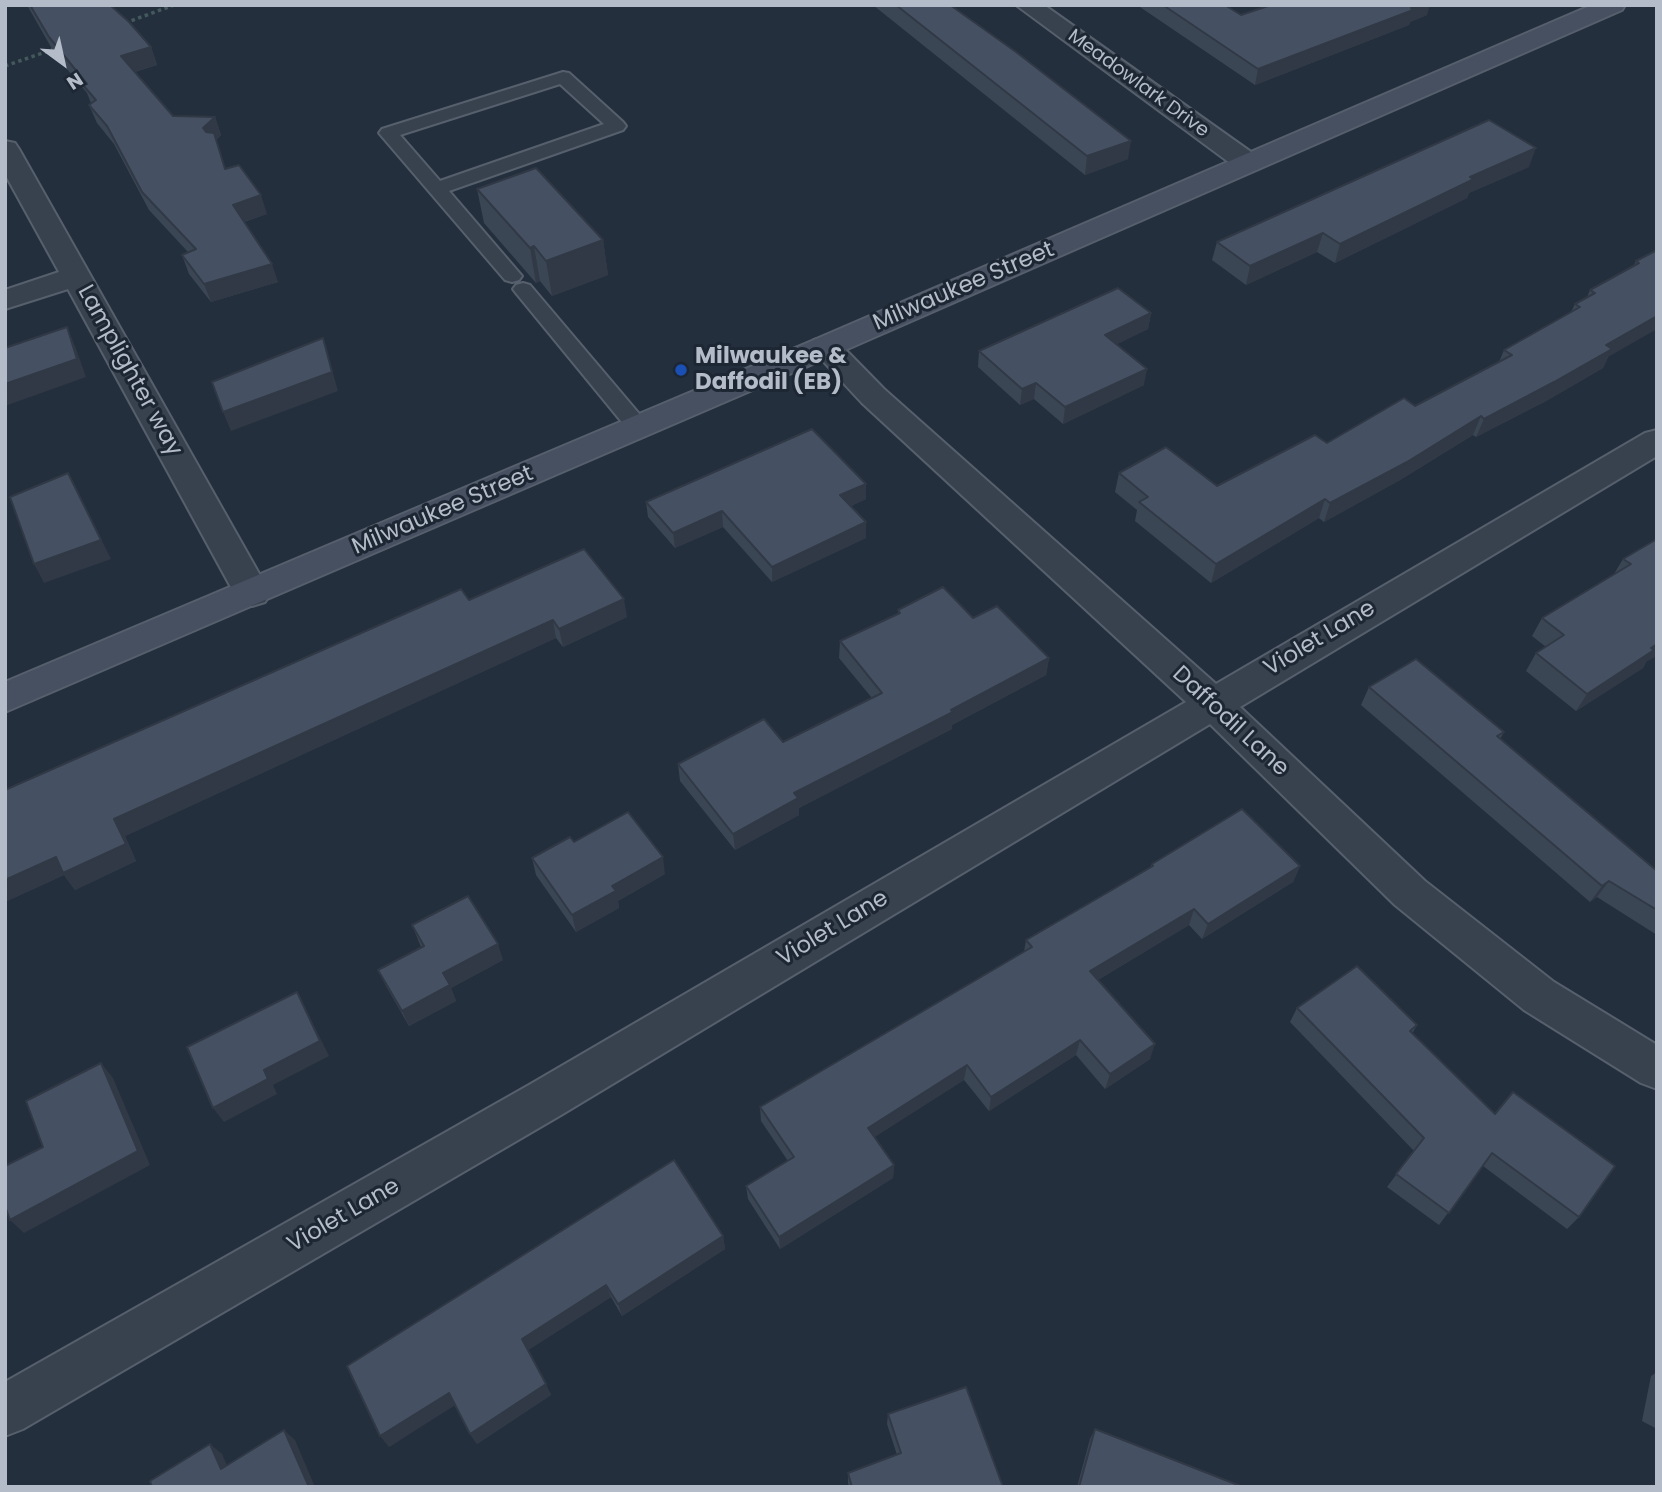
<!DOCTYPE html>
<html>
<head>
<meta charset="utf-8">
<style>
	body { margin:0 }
	#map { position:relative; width:1662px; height:1492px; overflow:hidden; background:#242f3e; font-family:Poppins,sans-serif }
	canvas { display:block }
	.frame { position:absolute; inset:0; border:7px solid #b4bcc9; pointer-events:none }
	.north { position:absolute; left:28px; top:28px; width:70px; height:70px; -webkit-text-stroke:5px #1d2633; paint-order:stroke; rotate:147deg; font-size:19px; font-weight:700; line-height:28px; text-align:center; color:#b4bcc9 }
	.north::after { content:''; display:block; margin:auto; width:24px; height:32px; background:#b4bcc9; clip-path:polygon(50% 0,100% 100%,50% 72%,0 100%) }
</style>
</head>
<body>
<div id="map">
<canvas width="1662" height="1492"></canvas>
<div class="frame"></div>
<div class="north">N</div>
</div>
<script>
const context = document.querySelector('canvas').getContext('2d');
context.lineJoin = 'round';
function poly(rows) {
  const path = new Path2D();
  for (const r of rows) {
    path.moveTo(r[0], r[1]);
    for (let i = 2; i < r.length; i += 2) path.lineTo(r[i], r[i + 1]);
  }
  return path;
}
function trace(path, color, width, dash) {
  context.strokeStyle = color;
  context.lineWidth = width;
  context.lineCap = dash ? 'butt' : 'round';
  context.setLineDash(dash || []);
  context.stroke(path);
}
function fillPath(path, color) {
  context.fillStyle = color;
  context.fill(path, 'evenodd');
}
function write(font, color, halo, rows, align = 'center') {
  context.font = font + ' Poppins,sans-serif';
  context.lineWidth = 6;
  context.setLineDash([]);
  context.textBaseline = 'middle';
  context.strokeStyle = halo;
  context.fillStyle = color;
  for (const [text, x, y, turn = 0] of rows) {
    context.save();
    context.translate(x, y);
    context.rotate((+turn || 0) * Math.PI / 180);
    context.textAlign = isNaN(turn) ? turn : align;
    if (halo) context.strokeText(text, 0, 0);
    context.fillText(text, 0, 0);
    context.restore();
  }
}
const path = poly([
	[125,23,174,5],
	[5,66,57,48]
]);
const lane = poly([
	[563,72,569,73,623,122,626,126,623,130,449,191,522,276,519,280,512,282,505,280,379,133,382,129,563,72],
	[560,84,604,124,440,181,400,135,560,84],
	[523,283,530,285,646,422,649,427,646,432,638,434,630,432,516,293,513,289,516,285,523,283]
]);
const street = poly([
	[1016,5,1044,5,1258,157,1262,163,1258,169,1248,171,1238,169,1016,5],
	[5,141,15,143,19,149,270,593,265,602,252,606,239,602,68,289,5,309,5,290,59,272,5,174,5,141],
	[825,337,836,340,884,389,1216,684,1645,433,1657,430,1657,456,1240,707,1425,881,1554,982,1657,1045,1657,1089,1641,1083,1524,1010,1395,905,1210,724,561,1115,23,1429,5,1436,5,1382,529,1085,1186,702,862,403,810,347,814,340,825,337]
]);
const secondary = poly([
	[1592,5,1625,5,1622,10,836,354,5,712,5,682,814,340,1592,5]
]);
const wall = poly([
	[27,5,110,5,151,47,157,65,135,72,173,116,215,117,221,135,216,140,225,169,267,214,244,222,278,282,211,302,189,274,182,255,188,252,149,210,114,144,97,123,89,105,91,103,87,93,56,56],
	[873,5,950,5,1128,159,1085,175],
	[1137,5,1225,5,1241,15,1427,15,1410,22,1409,25,1255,85],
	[1529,167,1469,193,1467,198,1335,263,1317,252,1246,285,1212,260,1217,242],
	[477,189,603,240,608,275,552,296,540,281,536,283,484,223],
	[1657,250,1603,368,1546,401,1476,437,1473,435,1400,480,1324,522,1319,518,1211,583,1135,521,1137,510,1115,492,1119,473,1217,486,1327,443,1415,406,1499,362,1504,350,1571,312,1575,304,1587,297,1590,290,1633,267,1636,261],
	[1151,313,1148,329,1117,344,1144,385,1063,424,1034,399,1020,405,978,367,979,351],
	[866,484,866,499,851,506,866,538,772,582,723,527,675,548,648,517,646,502],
	[1657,539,1646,662,1643,668,1576,711,1526,671,1536,653,1546,647,1532,636,1542,618,1614,574,1623,559],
	[469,600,627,617,563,647,556,638,125,836,136,861,75,890,64,875,5,902,5,790],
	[898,610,973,618,1049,658,1046,675,952,725,952,729,799,808,799,815,735,850,680,781,678,764,783,742,872,698,839,658,840,641,898,614],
	[1369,687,1504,732,1500,739,1657,871,1657,935,1597,897,1590,902,1361,705],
	[574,842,665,874,618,901,619,908,576,932,536,875,532,858],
	[1152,864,1300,866,1293,882,1202,939,1189,925,1098,980,1150,1059,1105,1089,1076,1055,989,1111,964,1080,874,1137,894,1165,893,1178,780,1249,748,1199,746,1186,788,1161,761,1121,760,1107,1024,952,1026,940,1150,867],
	[412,925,503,960,451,988,456,1001,409,1026,386,986,378,970,421,947],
	[1297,1008,1417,1025,1412,1034,1579,1217,1567,1229,1483,1166,1439,1225,1387,1187,1414,1151,1290,1022],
	[723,1236,725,1249,622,1316,611,1297,528,1350,551,1395,477,1444,470,1434,455,1404,389,1447,347,1366],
	[1657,1372,1657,1429,1642,1421,1651,1376],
	[888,1414,1003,1487,849,1487,848,1483,848,1473,897,1455,887,1424],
	[1095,1429,1243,1487,1077,1487,1090,1439]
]);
const shadedWall = poly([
	[1419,5,1430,5,1427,15,1410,22,1409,25,1255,85,1258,69],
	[151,47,157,65,127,74,121,56],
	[215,117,221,135,209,146,203,128],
	[1131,141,1128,159,1085,175,1087,156],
	[1536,148,1529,167,1469,193,1467,198,1335,263,1340,244,1470,177],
	[261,195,267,214,239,223,233,205],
	[1323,233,1317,252,1246,285,1250,266],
	[603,240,608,275,552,296,546,261],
	[534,246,540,281,536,283,530,248],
	[272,264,278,282,211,302,204,284],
	[1151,313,1148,329,1103,351,1105,335],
	[1657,316,1657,329,1608,357,1603,368,1546,401,1476,437,1484,419,1606,345],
	[67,327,75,346,86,377,5,406,5,384],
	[323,338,338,391,231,431,223,412],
	[1147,369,1144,385,1063,424,1065,407],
	[1036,383,1034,399,1020,405,1022,389],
	[1481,416,1473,435,1400,480,1324,522,1330,503],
	[866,484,866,499,840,511,840,495],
	[77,491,111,559,44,583,34,564],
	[1325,499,1319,518,1211,583,1216,564],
	[722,511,723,527,675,548,673,533],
	[866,522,866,538,772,582,772,567],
	[624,599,627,617,563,647,559,629],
	[553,620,556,638,125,836,136,861,75,890,64,875,5,902,5,880,114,819],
	[1657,644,1657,656,1646,662,1643,668,1576,711,1587,694],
	[1049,658,1046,675,952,725,952,729,799,808,799,815,735,850,733,834,794,793],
	[663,857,665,874,618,901,619,908,576,932,572,915,612,886],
	[1300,866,1293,882,1202,939,1208,924],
	[1609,881,1597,897,1590,902,1602,886],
	[1194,909,1189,925,1086,987,1090,971],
	[498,944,503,960,451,988,456,1001,409,1026,402,1011,443,973],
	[297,992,329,1056,273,1085,277,1094,224,1122,213,1108],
	[1080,1040,1076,1055,989,1111,991,1097],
	[1155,1044,1150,1059,1105,1089,1110,1074],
	[101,1063,113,1078,150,1165,24,1233,10,1220],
	[967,1065,964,1080,867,1142,868,1128],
	[894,1165,893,1178,780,1249,779,1237],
	[723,1236,725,1249,622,1316,618,1304],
	[606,1285,611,1297,527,1351,522,1339],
	[546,1384,551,1395,477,1444,470,1434],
	[449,1393,457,1404,389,1447,380,1436],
	[284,1430,295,1440,315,1487,309,1487],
	[210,1444,222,1454,233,1479,221,1469]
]);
const building = poly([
	[30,5,110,5,129,22,151,47,121,56,173,116,215,117,203,128,206,132,214,133,225,169,239,165,261,195,233,205,272,264,204,284,182,255,196,249,142,192,107,126,89,105,96,100,83,85,87,84,49,37,30,5],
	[896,5,950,5,1016,52,1131,141,1087,156,896,5],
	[1163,5,1225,5,1241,15,1271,5,1419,5,1411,8,1413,10,1258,69,1163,5],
	[1489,120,1536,148,1470,177,1474,179,1340,244,1323,233,1250,266,1217,242,1489,120],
	[536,168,603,240,546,261,534,246,530,248,477,189,536,168],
	[1657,250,1657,316,1606,345,1612,349,1554,382,1484,419,1481,416,1407,462,1330,503,1325,499,1216,564,1139,502,1148,497,1119,473,1166,447,1217,486,1315,435,1327,443,1404,398,1415,406,1512,355,1504,350,1580,307,1575,304,1595,293,1590,290,1639,263,1636,261,1657,250],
	[1118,288,1151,313,1105,335,1147,369,1065,407,1036,383,1022,389,979,351,1118,288],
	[67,327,77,359,5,384,5,348,67,327],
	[323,338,332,372,223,412,212,382,323,338],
	[812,429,866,484,840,495,866,522,772,567,722,511,673,533,646,502,812,429],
	[68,473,101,540,34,564,10,497,68,473],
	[1657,539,1657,644,1651,648,1654,650,1587,694,1536,653,1564,635,1542,618,1631,564,1623,559,1657,539],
	[584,549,624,599,559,629,553,620,114,819,126,844,63,873,56,857,5,880,5,790,461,589,469,600,584,549],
	[943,587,973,618,997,606,1049,658,951,710,953,712,794,793,798,798,733,834,678,764,764,719,783,742,882,693,840,641,900,613,898,610,943,587],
	[1416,659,1504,732,1497,736,1657,871,1657,910,1609,881,1602,886,1369,687,1416,659],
	[1242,809,1300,866,1208,924,1194,909,1090,971,1155,1044,1110,1074,1080,1040,991,1097,967,1065,868,1128,894,1165,779,1237,746,1186,794,1157,760,1107,1032,947,1026,940,1153,866,1152,864,1242,809],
	[628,812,663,857,612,886,616,891,572,915,532,858,570,837,574,842,628,812],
	[468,896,498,944,443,973,450,985,402,1011,378,970,424,946,412,925,468,896],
	[1357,966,1417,1025,1410,1031,1495,1114,1513,1092,1615,1166,1579,1217,1492,1153,1449,1213,1396,1174,1424,1138,1297,1008,1357,966],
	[297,992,320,1041,264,1070,268,1079,213,1108,187,1047,297,992],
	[101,1063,138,1151,10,1220,5,1206,5,1166,43,1147,26,1101,101,1063],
	[674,1160,723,1236,618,1304,606,1285,522,1339,546,1384,470,1434,449,1393,380,1436,347,1366,674,1160],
	[966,1387,1003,1487,852,1487,848,1473,901,1453,888,1414,966,1387],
	[1095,1429,1243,1487,1079,1487,1095,1429],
	[284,1430,309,1487,152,1487,150,1481,210,1444,221,1469,284,1430]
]);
const markers = [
	[681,370,7,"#1a4fb4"]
];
const farStreetnames = [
	["Meadowlark Drive",1138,84,36]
];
const streetNames = [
	["Milwaukee Street",964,287,-23],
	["Lamplighter way",129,371,61],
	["Milwaukee Street",443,511,-23],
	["Violet Lane",1320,639,-31],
	["Daffodil Lane",1230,722,43],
	["Violet Lane",833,929,-31],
	["Violet Lane",344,1216,-30]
];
const poiNames = [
	["Milwaukee &",695,357],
	["Daffodil (EB)",695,383]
];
trace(lane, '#565f6c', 4);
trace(street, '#565f6c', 4);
trace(secondary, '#565f6c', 4);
trace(path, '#44595c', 3.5, [3.5, 3.5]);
fillPath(lane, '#38414e');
fillPath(street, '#38414e');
fillPath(secondary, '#465061');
fillPath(wall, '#3b4654');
fillPath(shadedWall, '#303945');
fillPath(building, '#455162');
trace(building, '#303945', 2);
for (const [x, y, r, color] of markers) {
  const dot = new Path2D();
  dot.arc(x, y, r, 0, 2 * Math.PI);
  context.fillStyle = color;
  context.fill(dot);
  trace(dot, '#1d2633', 2.5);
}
write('19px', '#b4bcc9', '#1d2633', farStreetnames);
write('23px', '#b4bcc9', '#1d2633', streetNames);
write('bold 23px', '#b4bcc9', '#1d2633', poiNames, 'left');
</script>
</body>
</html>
